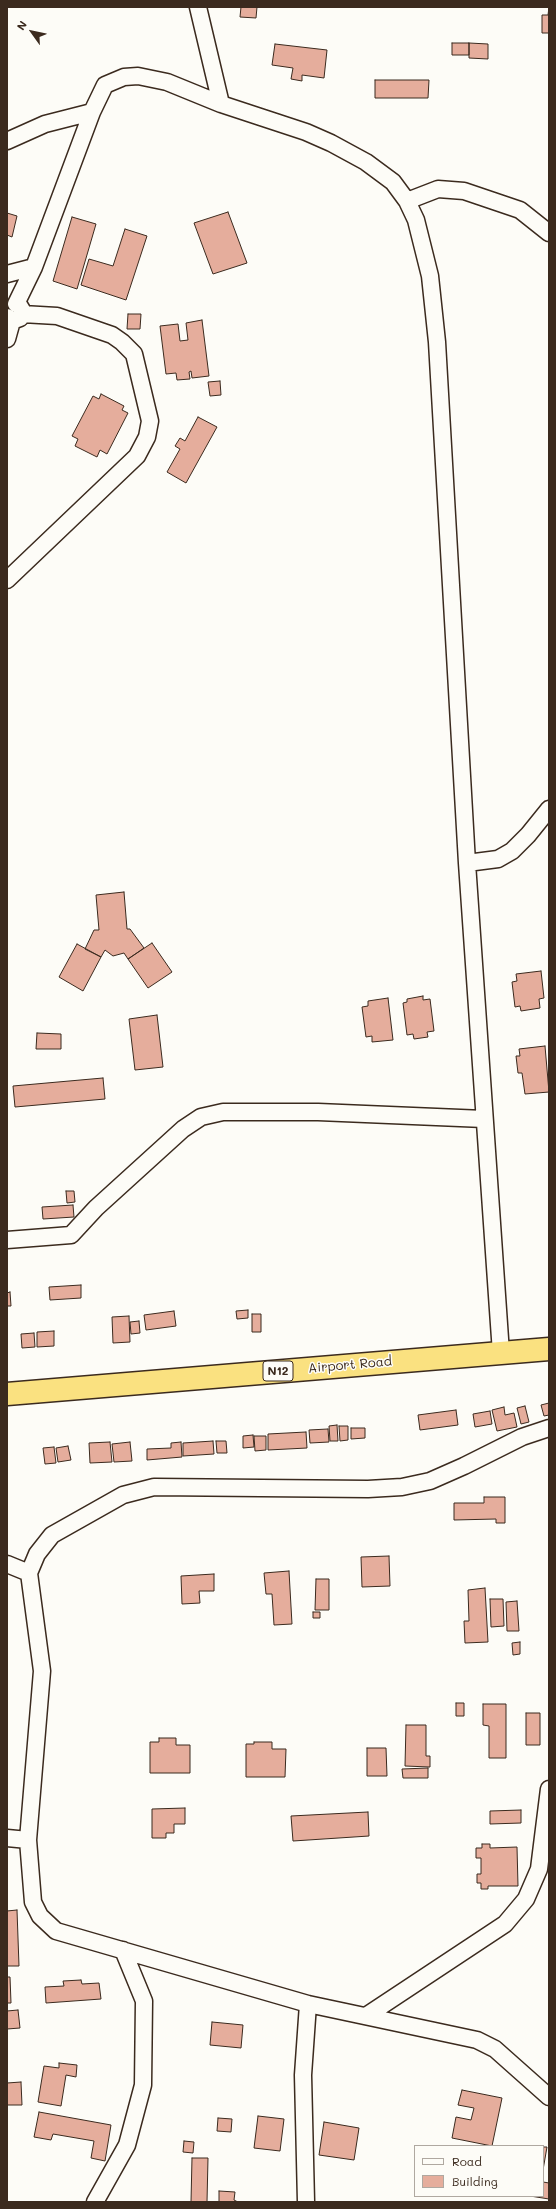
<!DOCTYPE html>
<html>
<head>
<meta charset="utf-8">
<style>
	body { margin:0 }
	#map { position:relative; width:556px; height:2209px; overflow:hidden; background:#fdfcf7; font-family:Mali,sans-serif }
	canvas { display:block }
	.frame { position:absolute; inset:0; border:8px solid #3b2a1e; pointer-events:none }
	.legend { position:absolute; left:414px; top:2145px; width:130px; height:52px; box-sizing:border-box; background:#fdfcf7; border:1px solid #afa8a0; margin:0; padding:5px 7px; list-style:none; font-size:12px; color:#3b2a1e }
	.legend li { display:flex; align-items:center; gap:8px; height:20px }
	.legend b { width:20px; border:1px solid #afa8a0 }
	.north { position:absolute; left:12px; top:12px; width:40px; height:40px; -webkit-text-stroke:3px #fdfcf7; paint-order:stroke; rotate:303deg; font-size:11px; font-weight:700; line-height:16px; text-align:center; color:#3b2a1e }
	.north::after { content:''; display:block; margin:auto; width:14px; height:18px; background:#3b2a1e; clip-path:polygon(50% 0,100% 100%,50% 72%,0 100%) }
</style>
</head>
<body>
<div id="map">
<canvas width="556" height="2209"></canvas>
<div class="frame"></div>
<ul class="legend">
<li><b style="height:5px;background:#fdfcf7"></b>Road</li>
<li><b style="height:11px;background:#e5ad9c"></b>Building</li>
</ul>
<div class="north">N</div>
</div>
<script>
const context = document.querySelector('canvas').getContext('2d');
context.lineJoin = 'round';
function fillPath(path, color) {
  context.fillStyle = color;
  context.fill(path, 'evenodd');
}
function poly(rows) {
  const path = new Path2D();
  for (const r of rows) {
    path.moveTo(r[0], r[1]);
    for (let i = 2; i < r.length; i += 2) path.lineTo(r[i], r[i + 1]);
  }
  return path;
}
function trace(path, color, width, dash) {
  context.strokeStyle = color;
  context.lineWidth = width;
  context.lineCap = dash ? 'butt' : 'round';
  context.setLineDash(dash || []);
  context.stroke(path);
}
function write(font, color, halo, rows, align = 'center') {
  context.font = font + ' Mali,sans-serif';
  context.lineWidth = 3;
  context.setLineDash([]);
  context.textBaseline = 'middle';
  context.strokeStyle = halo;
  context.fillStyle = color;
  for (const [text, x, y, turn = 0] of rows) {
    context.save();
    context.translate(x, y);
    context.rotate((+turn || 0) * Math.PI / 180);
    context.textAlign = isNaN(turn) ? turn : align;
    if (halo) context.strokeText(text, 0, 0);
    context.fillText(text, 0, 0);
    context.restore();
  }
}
const building = poly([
	[241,7,257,7,256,18,240,17,241,7],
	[549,7,549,33,542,33,542,15,548,15,549,7],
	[452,43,469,43,469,55,452,55,452,43],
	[469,43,488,44,488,59,469,58,469,43],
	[275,44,327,50,324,78,302,75,302,81,291,79,293,68,272,65,275,44],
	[375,80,429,80,428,98,375,98,375,80],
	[228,212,247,263,213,274,194,223,228,212],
	[7,213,17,216,12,237,7,235,7,213],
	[72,217,96,224,77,289,53,281,72,217],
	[125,229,147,236,126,300,81,285,89,259,113,266,125,229],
	[128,314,141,314,140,329,127,329,128,314],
	[202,320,209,376,192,378,191,371,189,372,190,379,177,380,176,373,166,374,160,326,178,324,180,341,188,340,186,323,202,320],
	[220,381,221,395,210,396,208,382,220,381],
	[101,394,124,406,122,410,128,413,107,454,100,450,97,457,75,446,78,439,72,436,93,396,99,399,101,394],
	[198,417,217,427,186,483,167,472,180,449,175,446,180,438,185,441,198,417],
	[124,892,127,929,130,929,144,948,128,959,124,953,113,956,105,950,101,957,85,949,94,930,99,930,96,895,124,892],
	[152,943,172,972,148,988,128,959,152,943],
	[77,944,101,957,83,991,59,977,77,944],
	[541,971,544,998,539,999,540,1008,521,1011,520,1006,515,1007,512,982,517,981,516,974,541,971],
	[423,996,423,1000,430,999,434,1031,427,1032,428,1037,414,1039,413,1034,407,1035,403,1003,407,1002,407,999,423,996],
	[388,998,393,1040,372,1042,372,1036,366,1037,362,1007,368,1006,368,1001,388,998],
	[157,1015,163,1067,135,1070,129,1019,157,1015],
	[37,1033,61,1034,61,1049,36,1049,37,1033],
	[545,1046,549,1092,525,1094,522,1073,518,1073,516,1056,520,1056,519,1049,545,1046],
	[103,1078,105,1099,15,1107,13,1086,103,1078],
	[66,1191,74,1191,75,1202,67,1203,66,1191],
	[73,1205,74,1217,43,1219,42,1207,73,1205],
	[81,1285,81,1298,50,1300,49,1287,81,1285],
	[10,1292,11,1306,7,1306,7,1293,10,1292],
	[248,1310,248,1318,237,1319,236,1311,248,1310],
	[174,1311,176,1326,146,1330,144,1315,174,1311],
	[252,1314,261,1314,261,1332,252,1332,252,1314],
	[129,1316,130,1342,113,1343,112,1317,129,1316],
	[139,1321,140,1333,131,1334,130,1322,139,1321],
	[54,1331,54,1346,37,1347,37,1332,54,1331],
	[34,1333,35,1347,22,1348,21,1334,34,1333],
	[549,1403,549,1415,544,1416,541,1405,549,1403],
	[525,1406,529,1422,521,1424,517,1408,525,1406],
	[504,1407,505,1415,514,1413,517,1427,497,1431,492,1410,504,1407],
	[456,1410,458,1425,420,1430,418,1415,456,1410],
	[490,1411,492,1424,475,1427,473,1414,490,1411],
	[337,1425,338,1441,330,1441,329,1426,337,1425],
	[339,1426,348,1426,348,1440,340,1441,339,1426],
	[351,1428,365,1428,365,1438,351,1439,351,1428],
	[328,1429,329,1442,310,1443,309,1430,328,1429],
	[306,1432,307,1448,268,1450,268,1434,306,1432],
	[253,1435,254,1447,243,1448,243,1436,253,1435],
	[254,1436,266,1436,266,1450,255,1451,254,1436],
	[213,1441,214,1454,183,1456,183,1443,213,1441],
	[216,1441,226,1441,227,1453,217,1453,216,1441],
	[110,1442,112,1462,90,1463,89,1443,110,1442],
	[130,1442,132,1461,114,1462,112,1444,130,1442],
	[181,1442,182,1457,147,1460,147,1449,171,1448,171,1443,181,1442],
	[68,1446,71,1460,58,1462,56,1448,68,1446],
	[54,1447,56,1463,45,1464,43,1448,54,1447],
	[484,1497,505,1497,505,1523,496,1523,496,1519,454,1520,454,1503,484,1503,484,1497],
	[389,1556,390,1586,362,1587,361,1557,389,1556],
	[289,1571,292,1624,274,1625,272,1594,266,1594,264,1573,289,1571],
	[214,1574,214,1591,199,1591,200,1603,182,1604,181,1576,214,1574],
	[316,1579,329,1579,329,1610,315,1610,316,1579],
	[485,1588,488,1642,465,1643,464,1621,469,1621,468,1590,485,1588],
	[490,1599,503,1599,504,1626,491,1627,490,1599],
	[517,1601,519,1631,507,1631,506,1602,517,1601],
	[313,1612,320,1612,320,1618,313,1618,313,1612],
	[520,1642,520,1654,513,1655,512,1643,520,1642],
	[456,1703,464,1703,464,1716,456,1716,456,1703],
	[483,1704,506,1704,506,1758,489,1758,489,1726,483,1725,483,1704],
	[526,1713,540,1713,540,1745,526,1745,526,1713],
	[406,1725,426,1725,426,1756,430,1756,430,1767,405,1766,406,1725],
	[159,1738,176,1738,176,1745,190,1745,190,1773,150,1773,150,1742,159,1742,159,1738],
	[254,1742,272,1742,272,1749,286,1749,285,1777,246,1777,246,1744,254,1744,254,1742],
	[367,1748,386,1748,387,1776,367,1776,367,1748],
	[428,1768,428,1778,403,1778,402,1769,428,1768],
	[185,1808,185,1824,174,1824,174,1833,166,1833,166,1838,152,1838,152,1809,185,1808],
	[521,1810,521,1823,490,1824,490,1811,521,1810],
	[368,1812,369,1836,293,1841,291,1816,368,1812],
	[482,1844,490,1844,490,1848,517,1847,518,1886,488,1886,488,1889,481,1889,481,1883,477,1883,477,1874,481,1874,481,1858,476,1858,476,1848,482,1848,482,1844],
	[17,1910,19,1966,7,1966,7,1911,17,1910],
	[7,1977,10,1977,11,2003,7,2003,7,1977],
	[81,1980,82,1984,99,1983,101,1999,46,2003,45,1987,64,1986,63,1981,81,1980],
	[18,2010,20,2028,7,2029,7,2011,18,2010],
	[212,2022,243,2025,241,2048,210,2045,212,2022],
	[59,2063,77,2065,76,2077,66,2075,61,2106,38,2102,44,2066,59,2068,59,2063],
	[21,2082,22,2105,7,2105,7,2083,21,2082],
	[462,2090,502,2098,492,2146,452,2138,456,2117,471,2120,474,2108,458,2105,462,2090],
	[39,2112,111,2125,105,2161,91,2158,94,2141,53,2134,51,2140,34,2137,39,2112],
	[258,2116,284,2119,280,2151,254,2148,258,2116],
	[218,2118,232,2119,231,2132,217,2131,218,2118],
	[324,2122,359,2128,354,2160,319,2155,324,2122],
	[184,2141,194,2142,193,2153,183,2152,184,2141],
	[543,2147,547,2147,543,2170,543,2147],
	[192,2158,208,2158,207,2202,191,2202,192,2158],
	[543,2182,549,2183,549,2199,530,2196,543,2196,543,2182],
	[219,2191,235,2192,234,2200,238,2202,219,2202,219,2191]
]);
const minor = poly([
	[198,7,221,104],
	[7,141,45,124,92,112],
	[407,201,438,189,464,191,520,210,549,233],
	[7,274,34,267],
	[16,304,34,267,92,112,105,85,124,77,138,76,167,82,221,104,306,132,331,143,366,162,393,182,407,201,416,220,430,276,437,342,467,863,501,1353],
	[7,317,12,321,20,318,22,310,19,305],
	[7,339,12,321],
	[7,580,137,456,147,437,150,421,134,354,122,342,112,335,57,316,22,314],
	[467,863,498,859,512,851,528,835,549,809],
	[7,1240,71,1235,96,1208,183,1129,201,1117,223,1112,318,1112,484,1119],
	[549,1428,522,1437,464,1466,430,1481,402,1487,368,1489,154,1487,123,1495,52,1535,37,1554,29,1573,42,1671,28,1840,33,1902,40,1916,56,1931,308,2004,477,2040,495,2049,549,2097],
	[7,1564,29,1573],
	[7,1838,28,1840],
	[366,2016,505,1924,526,1899,539,1869,549,1789],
	[95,2202,127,2145,143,2085,144,2001,123,1950],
	[306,2202,303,2075,308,2004]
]);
const trunk = poly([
	[7,1394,549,1349]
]);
const shields = [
	[278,1371,30]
];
const shieldNames = [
	["N12",278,1371]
];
const streetNames = [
	["Airport Road",350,1365,-5]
];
fillPath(building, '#e5ad9c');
trace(building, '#3b2a1e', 1);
trace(minor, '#3b2a1e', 19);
trace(trunk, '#3b2a1e', 25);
trace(minor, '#fdfcf7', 16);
trace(trunk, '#fae180', 22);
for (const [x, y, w] of shields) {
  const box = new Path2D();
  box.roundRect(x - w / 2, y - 10, w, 20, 3);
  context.fillStyle = '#fdfcf7';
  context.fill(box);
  trace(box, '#3b2a1e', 1);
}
write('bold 12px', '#3b2a1e', null, shieldNames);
write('13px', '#3b2a1e', '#fdfcf7', streetNames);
</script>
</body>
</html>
